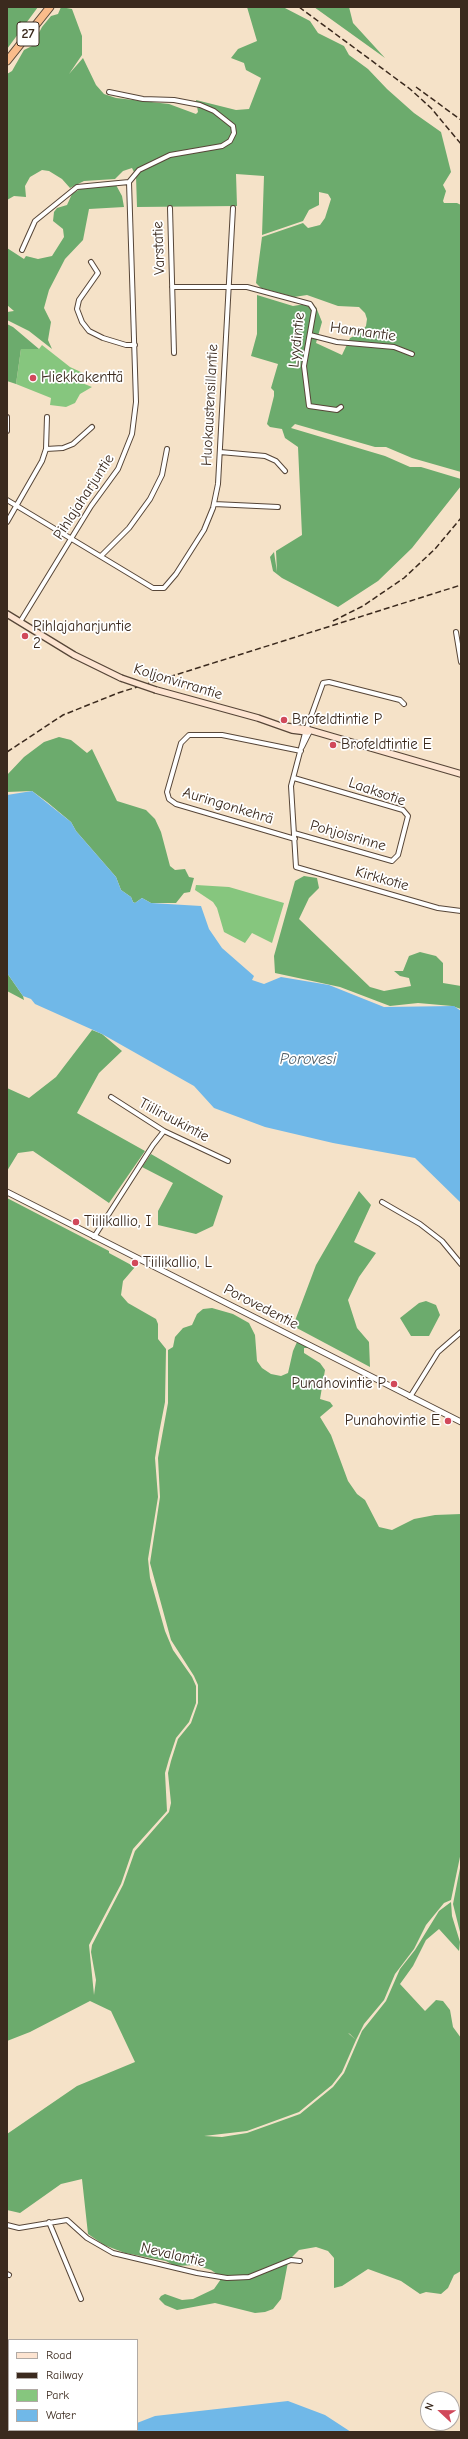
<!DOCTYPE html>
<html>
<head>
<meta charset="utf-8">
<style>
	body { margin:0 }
	#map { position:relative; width:468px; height:2439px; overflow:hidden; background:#f5e2c8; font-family:"Comic Neue",sans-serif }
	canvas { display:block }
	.frame { position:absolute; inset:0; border:8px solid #3b2a1e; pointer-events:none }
	.legend { position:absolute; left:8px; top:2339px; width:130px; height:92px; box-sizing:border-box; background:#fff; border:1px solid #b1aaa5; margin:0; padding:5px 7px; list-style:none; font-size:12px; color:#3b2a1e }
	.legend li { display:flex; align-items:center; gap:8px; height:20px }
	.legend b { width:20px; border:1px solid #b1aaa5 }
	.north { position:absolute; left:420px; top:2391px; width:40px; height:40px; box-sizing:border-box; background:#fff; border:1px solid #b1aaa5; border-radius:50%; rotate:292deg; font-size:11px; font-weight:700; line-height:16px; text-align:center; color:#3b2a1e }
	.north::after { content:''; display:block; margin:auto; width:14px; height:18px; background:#d1495b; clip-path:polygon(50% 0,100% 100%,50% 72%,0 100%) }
</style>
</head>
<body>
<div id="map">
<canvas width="468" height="2439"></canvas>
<div class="frame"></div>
<ul class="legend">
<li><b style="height:5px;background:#fde4d1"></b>Road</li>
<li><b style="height:5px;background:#3b2a1e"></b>Railway</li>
<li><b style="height:11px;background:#86c67e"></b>Park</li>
<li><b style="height:11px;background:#70b8e8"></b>Water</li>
</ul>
<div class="north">N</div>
</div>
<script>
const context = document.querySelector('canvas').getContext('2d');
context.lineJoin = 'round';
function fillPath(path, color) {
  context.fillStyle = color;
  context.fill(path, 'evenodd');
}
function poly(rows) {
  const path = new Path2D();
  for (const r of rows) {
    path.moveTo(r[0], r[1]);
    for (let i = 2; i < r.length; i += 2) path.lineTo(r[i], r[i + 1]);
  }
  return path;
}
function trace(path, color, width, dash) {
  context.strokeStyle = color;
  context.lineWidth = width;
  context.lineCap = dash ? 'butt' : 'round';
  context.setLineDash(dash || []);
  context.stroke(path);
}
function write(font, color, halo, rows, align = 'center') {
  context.font = font + ' "Comic Neue",sans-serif';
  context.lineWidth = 3.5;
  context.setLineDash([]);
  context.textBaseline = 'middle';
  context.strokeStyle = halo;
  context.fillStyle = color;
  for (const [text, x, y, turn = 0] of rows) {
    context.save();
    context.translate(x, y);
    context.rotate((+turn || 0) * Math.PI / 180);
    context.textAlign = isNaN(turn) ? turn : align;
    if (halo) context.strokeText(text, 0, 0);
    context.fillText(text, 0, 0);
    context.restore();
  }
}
const green = poly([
	[42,345,70,367,83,373,82,383,92,387,80,394,75,403,66,407,50,405,51,398,16,384,21,349,39,349],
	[196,885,229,887,284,903,272,943,252,933,245,943,224,932,217,908,213,902,195,890]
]);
const forest = poly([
	[7,7,38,7,7,49],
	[61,7,72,9,82,36,82,55,69,74,83,58,96,85,104,94,116,98,169,104,196,114,198,112,196,100,236,110,249,109,261,78,246,70,244,63,231,58,238,49,257,41,247,7,283,7,310,21,318,33,344,46,349,55,368,69,387,89,414,113,441,132,451,172,443,185,446,191,443,201,444,203,457,203,461,205,461,472,412,458,386,447,375,447,295,424,291,428,385,456,410,467,421,467,461,479,461,486,412,548,378,581,338,607,282,578,273,571,270,557,274,552,277,572,276,551,302,535,298,447,285,438,282,429,270,427,267,424,274,396,274,391,271,388,278,364,251,356,257,334,257,295,293,306,305,304,316,307,322,322,316,343,342,355,350,338,360,333,366,326,367,319,365,313,359,307,338,306,307,295,294,297,261,288,256,283,262,237,303,223,308,228,320,225,325,218,331,199,328,194,319,192,319,205,309,210,303,221,262,235,264,176,236,174,237,206,137,207,136,176,132,168,123,171,115,179,84,181,70,188,62,179,49,171,42,170,30,177,25,186,26,197,14,196,7,200,7,74,12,71,24,50,32,46,42,27,51,16,58,14],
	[314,7,349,7,353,23,385,58],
	[116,185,122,196,124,207,89,209,83,240,65,259,49,290,44,308,51,322,48,340,52,349,29,331,7,320,7,312,14,311,7,305,7,248,24,259,26,256,38,259,52,256,64,237,63,229,53,221,54,212,57,208,67,205,72,194,80,189],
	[7,324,13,327,39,349,21,349,16,384,7,381],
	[59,737,71,740,87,753,92,749,117,801,146,810,155,819,161,832,170,866,175,870,185,869,189,877,194,878,190,892,184,893,176,903,151,903,142,898,135,903,133,902,131,897,121,890,116,877,76,831,71,822,47,802,32,791,7,792,7,775,24,757,44,742],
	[304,876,317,878,319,888,309,898,299,919,370,987,384,991,411,986,409,978,400,976,394,971,403,971,409,956,420,952,436,956,443,963,443,983,461,986,461,1009,452,1006,418,1003,390,1006,340,987,275,973,274,956,295,881],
	[7,973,23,996,24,1000,7,991],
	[92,1030,102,1034,122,1051,99,1073,77,1113,145,1151,109,1203,33,1151,18,1153,7,1171,7,1088,29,1098,56,1077],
	[151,1154,223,1196,213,1226,196,1234,158,1225,158,1211,173,1183,142,1167],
	[359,1191,371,1205,354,1242,376,1253,359,1277,348,1300,357,1328,369,1342,370,1367,293,1326,316,1265],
	[7,1198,109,1251,109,1253,135,1267,123,1281,121,1295,128,1303,156,1319,158,1324,158,1339,166,1349,165,1402,159,1433,155,1434,159,1433,155,1458,158,1497,148,1559,150,1578,165,1631,173,1650,192,1677,196,1686,196,1703,189,1722,176,1738,169,1759,165,1773,167,1811,133,1849,121,1884,89,1945,94,1995,96,1980,91,1952,92,1945,123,1885,135,1851,169,1812,171,1803,168,1773,171,1761,178,1739,191,1723,198,1703,198,1685,194,1676,171,1640,150,1563,160,1497,158,1458,168,1403,168,1350,173,1347,175,1337,183,1328,192,1325,197,1314,203,1309,212,1308,233,1314,249,1323,255,1335,257,1361,262,1368,271,1374,281,1376,288,1373,293,1351,297,1342,309,1348,304,1348,304,1353,320,1363,325,1370,320,1399,330,1402,333,1406,320,1417,331,1435,348,1481,357,1494,365,1500,379,1527,392,1530,414,1519,435,1515,461,1514,461,1852,451,1900,444,1903,426,1925,414,1949,395,1974,384,2000,364,2024,356,2040,350,2034,348,2033,356,2040,342,2072,332,2085,299,2112,247,2131,204,2136,222,2137,247,2133,300,2114,333,2087,344,2073,362,2031,386,2001,400,1969,415,1950,439,1911,451,1902,452,1916,460,1942,459,1951,439,1929,426,1940,413,1966,400,1984,425,2011,436,2000,443,2001,450,2010,453,2027,461,2038,461,2271,454,2275,448,2288,441,2294,426,2292,420,2294,401,2281,368,2269,342,2286,334,2288,334,2258,328,2251,316,2247,299,2250,289,2260,245,2277,220,2276,211,2270,195,2265,175,2266,166,2261,125,2253,104,2245,88,2234,82,2179,61,2184,20,2213,7,2210,7,2134,77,2086,135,2062,111,2011,90,2001,30,2032,7,2041],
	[426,1301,436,1305,440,1315,429,1336,411,1336,400,1318,419,1303],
	[461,1863,461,1936,453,1904],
	[288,2262,281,2299,273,2309,265,2312,255,2313,215,2303,177,2310,165,2305,159,2299,161,2296,165,2294,182,2300,193,2299,214,2289,221,2279,246,2279]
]);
const water = poly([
	[32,791,71,822,76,831,116,877,121,890,131,897,133,902,135,903,142,898,151,903,201,906,209,929,222,948,254,976,252,980,264,984,281,977,329,985,384,1007,454,1006,461,1011,461,1203,415,1158,333,1143,265,1127,214,1108,194,1086,102,1034,35,1004,31,999,23,996,7,973,7,795],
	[288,2401,325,2415,351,2432,116,2432,137,2430,137,2423,155,2416]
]);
const minor = poly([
	[109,92,143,99,174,100,200,105,214,111,233,126,234,133,230,141,222,146,170,155,139,170,129,182],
	[170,208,174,353],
	[22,250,35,221,77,187,129,182],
	[91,262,98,273,79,300,77,309,82,322,89,331,103,338,126,345,135,345],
	[172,287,247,287,310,304,314,310,304,366,309,406,337,410,341,407],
	[310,335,337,342,394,347,412,354],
	[7,431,7,417],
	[46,449,63,448,73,444,92,427],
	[220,452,265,456,276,461,285,471],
	[7,500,153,588,164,588,176,574,204,530,213,508,218,484,233,208],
	[214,504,278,507],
	[7,522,42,461,46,449,47,417],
	[101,556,129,528,150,499,162,475,167,449],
	[20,622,91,506,118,469,132,434,136,402,129,182],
	[456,632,461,662],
	[404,704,400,700,329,682,323,683,305,733,291,786,296,867,438,908,461,911],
	[302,747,310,731],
	[294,778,403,810,408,816,398,855,392,861,294,833],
	[295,839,176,804,169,799,167,792,181,743,189,735,222,735,301,751],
	[111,1097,164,1131,228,1161],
	[382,1202,420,1224,442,1241,461,1264],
	[94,1237,153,1145,164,1131],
	[410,1397,438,1352,461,1332],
	[49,2222,81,2299],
	[7,2225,19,2228,67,2220,87,2238,113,2253,197,2273,227,2278,249,2277,291,2260,300,2261],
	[7,2274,9,2275]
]);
const tertiary = poly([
	[7,1192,461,1422]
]);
const secondary = poly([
	[7,614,74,655,121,678],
	[156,690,258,718,292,730,308,732],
	[284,726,306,729,461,774]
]);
const trunk = poly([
	[7,61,50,7]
]);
const rail = poly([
	[299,7,410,89,431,108,461,144],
	[416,87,461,120],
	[333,621,363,606,404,578,435,549,461,518],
	[7,752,63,715,118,693,461,585]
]);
const secondaryBridge = poly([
	[121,678,156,690]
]);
const markers = [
	[33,378,4,"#d1495b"],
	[25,636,4,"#d1495b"],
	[284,720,4,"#d1495b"],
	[333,745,4,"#d1495b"],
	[76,1222,4,"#d1495b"],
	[135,1263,4,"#d1495b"],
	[394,1384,4,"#d1495b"],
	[448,1421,4,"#d1495b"]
];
const shields = [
	[28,34,22]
];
const shieldNames = [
	["27",28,34]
];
const streetNames = [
	["Varstatie",159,248,-92],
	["Hannantie",363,332,8],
	["Lyydintie",297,340,-84],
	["Huokaustensillantie",210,405,-87],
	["Pihlajaharjuntie",84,497,-57],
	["Koljonvirrantie",178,682,17],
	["Laaksotie",377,792,19],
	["Auringonkehrä",228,806,17],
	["Pohjoisrinne",348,836,16],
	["Kirkkotie",382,879,16],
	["Tiiliruukintie",174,1120,28],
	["Porovedentie",261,1307,27],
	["Nevalantie",173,2255,13]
];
const poiNames = [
	["Hiekkakenttä",41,378],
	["Pihlajaharjuntie",33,627],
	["2",33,644],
	["Brofeldtintie P",292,720],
	["Brofeldtintie E",341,745],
	["Tiilikallio, I",84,1222],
	["Tiilikallio, L",143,1263],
	["Punahovintie P",386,1384,"right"],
	["Punahovintie E",440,1421,"right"]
];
const waterNames = [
	["Porovesi",308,1059]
];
fillPath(green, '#86c67e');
fillPath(forest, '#6cab6d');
fillPath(water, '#70b8e8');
trace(minor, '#574638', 6);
trace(tertiary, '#574638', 7);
trace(secondary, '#574638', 8);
trace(trunk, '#574638', 9);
trace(minor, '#fff', 4);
trace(tertiary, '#fff', 5);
trace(secondary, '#fde4d1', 5.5);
trace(trunk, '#fabc8b', 7);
trace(rail, '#3b2a1e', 1.5, [6, 3]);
trace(secondaryBridge, '#574638', 8, []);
trace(secondaryBridge, '#fde4d1', 5.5);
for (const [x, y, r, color] of markers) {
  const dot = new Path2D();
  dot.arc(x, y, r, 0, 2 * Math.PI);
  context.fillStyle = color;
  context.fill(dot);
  trace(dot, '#fff', 1.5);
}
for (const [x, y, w] of shields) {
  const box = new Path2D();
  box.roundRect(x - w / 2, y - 12, w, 24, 3);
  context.fillStyle = '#fff';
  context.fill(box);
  trace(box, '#3b2a1e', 1);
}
write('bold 14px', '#3b2a1e', null, shieldNames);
write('15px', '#3b2a1e', '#fff', streetNames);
write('15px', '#3b2a1e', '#fff', poiNames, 'left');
write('italic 16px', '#4e5c65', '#fff', waterNames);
</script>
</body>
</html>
